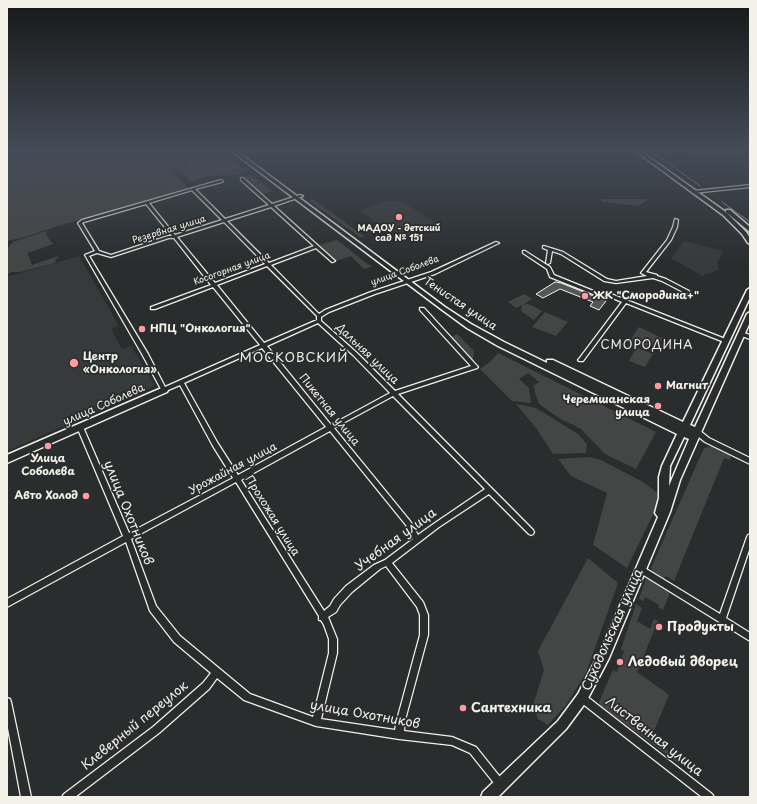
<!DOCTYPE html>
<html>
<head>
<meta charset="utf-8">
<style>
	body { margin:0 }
	#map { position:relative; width:757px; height:804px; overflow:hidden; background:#2a2d2e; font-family:"Playpen Sans",sans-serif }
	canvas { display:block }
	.frame { position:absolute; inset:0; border:8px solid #f4f1e8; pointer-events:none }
</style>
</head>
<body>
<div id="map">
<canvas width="757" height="804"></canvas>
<div class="frame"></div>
</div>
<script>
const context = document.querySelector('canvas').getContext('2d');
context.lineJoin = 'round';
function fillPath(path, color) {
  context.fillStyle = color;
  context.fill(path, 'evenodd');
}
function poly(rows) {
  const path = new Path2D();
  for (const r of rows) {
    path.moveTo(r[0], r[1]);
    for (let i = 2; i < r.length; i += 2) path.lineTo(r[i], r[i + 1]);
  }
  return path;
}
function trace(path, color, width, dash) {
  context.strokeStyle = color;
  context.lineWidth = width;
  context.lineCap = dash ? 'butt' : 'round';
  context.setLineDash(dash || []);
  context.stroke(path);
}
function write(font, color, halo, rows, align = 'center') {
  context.font = font + ' "Playpen Sans",sans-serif';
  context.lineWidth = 3.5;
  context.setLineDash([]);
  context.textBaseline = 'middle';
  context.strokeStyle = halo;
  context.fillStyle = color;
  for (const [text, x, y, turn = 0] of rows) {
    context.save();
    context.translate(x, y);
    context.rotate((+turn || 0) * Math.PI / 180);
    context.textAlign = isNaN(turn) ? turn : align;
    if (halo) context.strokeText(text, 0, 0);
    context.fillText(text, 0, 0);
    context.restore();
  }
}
const built = poly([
	[385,201,401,201,439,225,404,239,391,230,387,230,360,211],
	[684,241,723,251,717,263,719,270,702,276,671,258],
	[79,256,119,326,111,329,122,349,131,346,155,386,7,451,7,277]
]);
const green = poly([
	[7,152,156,152,160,157,166,160,175,158,184,163,183,165,171,170,189,189,54,227,25,237,7,241],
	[161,152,222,152,247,171,238,175,210,176,191,182,178,169,188,162,176,157,167,159],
	[689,152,748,152,749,153,699,159],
	[252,175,273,191,261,194,243,177],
	[313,199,365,237,360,237,308,200],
	[601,199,647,199,647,200,639,206,602,202],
	[46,231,47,236,53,244,27,253,32,265,59,256,54,263,20,272,11,272,7,275,7,249,13,242],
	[337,240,366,263,373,266,364,269,351,256,336,261,320,245],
	[524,294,532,299,523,305,527,304,533,306,542,311,534,320,521,311,522,305,516,308,508,302],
	[545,312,568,322,556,336,532,327],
	[639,327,662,338,654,352,629,342],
	[457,334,474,351,473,361,452,339,453,336],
	[632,346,653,354,645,367,629,361,635,350],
	[498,353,656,432,636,469,605,454,581,429,559,418,539,404,533,386,539,382,528,373,519,379,529,388,531,403,512,401,480,369,490,362],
	[516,404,536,408,578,434,587,444,586,453,553,454,536,428],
	[712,446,729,454,731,456,730,460,724,458,674,581,666,576,664,578,653,572,651,568,704,448],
	[589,457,601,460,643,482,659,494,660,500,627,568,593,545,607,493,571,476,558,459],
	[588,558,618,583,586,673,566,705,548,725,538,719,533,705,544,670,538,651],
	[646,579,650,579,669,590,669,595,663,610,658,607,659,605,645,597,643,601,639,599],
	[636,604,642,608,637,621,650,629,654,619,658,621,637,672,669,695,651,738,685,764,678,763,600,705,599,702,613,670,617,672,624,651,621,649]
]);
const stream = poly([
	[653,152,700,186],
	[722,202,750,222]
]);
const building = poly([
	[555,282,561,283,606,301,599,310,590,306,593,302,560,289,543,298,536,294,555,282]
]);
const street = poly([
	[241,178,243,178,272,204,300,195,303,196,274,206,335,261,333,262,332,262,316,248,271,265,319,314,325,310,371,292,431,272,496,242,499,243,435,274,375,294,329,312,321,317,321,321,357,353,395,391,471,366,420,310,420,308,424,308,478,367,477,368,398,394,533,530,534,532,533,534,531,535,529,534,489,494,439,527,392,563,423,602,428,615,428,635,405,720,404,731,452,737,476,747,504,782,506,785,504,788,501,790,498,788,470,753,452,745,399,739,316,726,244,700,217,678,209,689,159,733,75,797,62,797,64,794,153,727,203,683,211,673,174,642,150,611,126,542,7,607,7,599,123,536,77,427,78,425,82,425,83,427,129,533,233,478,213,446,180,385,166,391,162,391,142,354,85,255,95,251,78,223,82,220,221,180,223,181,222,182,195,189,225,219,269,205,241,180,241,178],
	[192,190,222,220,175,235,149,203,192,190],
	[146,204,172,236,168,236,111,255,99,251,82,223,84,222,146,204],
	[271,207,314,246,269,263,227,221,271,207],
	[224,222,265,264,215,283,177,237,224,222],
	[169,238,174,238,211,285,151,307,151,309,155,309,213,287,260,345,165,387,148,354,89,256,97,253,111,257,169,238],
	[267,266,317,316,317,320,264,343,217,285,267,266],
	[318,323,353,355,390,393,331,425,267,346,318,323],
	[262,348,326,427,238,475,217,442,184,383,262,348],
	[393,396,485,489,435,523,418,535,410,521,334,428,393,396],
	[330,431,406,525,413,539,385,560,374,565,346,586,334,599,330,606,324,611,241,480,330,431],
	[236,482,319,616,319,620,321,620,324,625,329,639,329,653,313,717,250,694,180,636,156,606,131,539,236,482],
	[386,566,417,607,420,615,420,635,397,720,395,730,321,719,337,653,337,639,328,617,336,612,340,605,352,592,380,569,386,566],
	[750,185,750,187,693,193,691,192,693,191,750,185],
	[675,219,678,220,677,227,671,240,646,272,657,275,657,276,666,279,689,291,689,293,685,293,662,281,653,278,616,283,604,281,561,254,552,251,550,263,548,264,546,263,548,250,543,248,543,246,544,246,563,252,607,279,616,281,647,276,641,273,667,240,673,227,675,219],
	[523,251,525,251,550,267,554,275,596,292,606,292,728,340,728,342,724,342,626,303,583,361,579,361,578,360,579,359,622,302,603,294,593,294,550,277,547,269,523,253,523,251],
	[741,332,750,335,750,339,739,335,739,334,741,332],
	[695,430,699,430,709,438,750,458,750,464,705,442,695,434,694,432,695,430],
	[750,534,750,547,726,618,750,633,750,641,637,571,636,569,637,567,640,566,643,567,720,614,747,537,748,535,750,534],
	[582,694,585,695,712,794,714,797,702,797,579,701,578,698,579,695,582,694],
	[7,698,10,699,11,702,31,797,21,797,7,723,7,698]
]);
const secondary = poly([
	[233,152,238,152,445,307,471,324,504,342,547,363,547,360,553,360,683,422,747,290,750,288,750,297,690,425,695,427,747,314,750,312,750,322,680,480,670,512,609,658,586,702,566,729,498,797,481,797,483,792,558,721,578,694,601,650,658,517,655,513,659,498,659,477,662,466,677,434,498,346,467,328,441,309,233,152],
	[684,437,689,439,669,486,670,466,684,437],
	[637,152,642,152,727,213,746,232,750,238,750,244,748,243,742,234,723,215,637,152],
	[726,210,730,210,750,227,750,232,726,212,726,210],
	[164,387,168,390,167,392,7,463,7,455,164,387]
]);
const markers = [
	[399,217,4,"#ff9aa2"],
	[585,296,4,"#ff9aa2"],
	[142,329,4,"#ff9aa2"],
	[74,363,5,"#ff9aa2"],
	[658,386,4,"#ff9aa2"],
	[658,406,4,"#ff9aa2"],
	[48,446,4,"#ff9aa2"],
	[86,496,4,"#ff9aa2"],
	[659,627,4,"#ff9aa2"],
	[620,662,4,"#ff9aa2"],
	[463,708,4,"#ff9aa2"]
];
const farPoinames = [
	["МАДОУ - детский",399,229],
	["сад № 151",399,239]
];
const farStreetnames = [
	["Резервная улица",169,230,-17],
	["Косогорная улица",232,269,-20],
	["улица Соболева",405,271,-20]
];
const poiNames = [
	["ЖК \"Смородина+\"",593,296],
	["НПЦ \"Онкология\"",150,329],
	["Центр",83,357],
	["«Онкология»",83,370],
	["Магнит",666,386],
	["Черемшанская",650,400,"right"],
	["улица",650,413,"right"],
	["Улица",48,459,"center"],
	["Соболева",48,472,"center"],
	["Авто Холод",78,496,"right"]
];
const streetNames = [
	["Тенистая улица",460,304,34],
	["Дальняя улица",367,354,44],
	["улица Соболева",104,405,-24],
	["Пикетная улица",329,410,51],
	["Урожайная улица",233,469,-28],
	["Прохожая улица",272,516,58]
];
const neighbourhoodNames = [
	["СМОРОДИНА",647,346]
];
const quarterNames = [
	["МОСКОВСКИЙ",294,358]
];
const nearStreetnames = [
	["улица Охотников",128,513,68],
	["Учебная улица",396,540,-36],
	["Суходольская улица",613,630,-66],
	["улица Охотников",365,715,10],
	["Клеверный переулок",135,726,-39],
	["Лиственная улица",654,737,38]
];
const nearPoinames = [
	["Продукты",667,627],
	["Ледовый дворец",628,662],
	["Сантехника",471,708]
];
fillPath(built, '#373a3a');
fillPath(green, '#444645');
trace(stream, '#9f9f9a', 1);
fillPath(building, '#555756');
trace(building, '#f4f1e8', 1);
trace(street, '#f4f1e8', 2.5);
trace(secondary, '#f4f1e8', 3);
fillPath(street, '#2a2d2e');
fillPath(secondary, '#2a2d2e');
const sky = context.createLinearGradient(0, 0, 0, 265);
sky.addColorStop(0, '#171919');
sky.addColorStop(0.57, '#444c57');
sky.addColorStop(1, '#444c5700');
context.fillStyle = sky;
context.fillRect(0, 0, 757, 265);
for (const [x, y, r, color] of markers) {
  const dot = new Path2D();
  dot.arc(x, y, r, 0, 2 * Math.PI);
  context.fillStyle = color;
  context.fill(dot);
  trace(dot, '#2a2d2e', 1.5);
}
write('bold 9px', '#f4f1e8', '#2a2d2e', farPoinames);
write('9px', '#f4f1e8', '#2a2d2e', farStreetnames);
write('bold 11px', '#f4f1e8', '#2a2d2e', poiNames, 'left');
write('11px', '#f4f1e8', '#2a2d2e', streetNames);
context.letterSpacing = '1px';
write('12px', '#f4f1e8', '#2a2d2e', neighbourhoodNames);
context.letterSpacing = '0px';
context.letterSpacing = '1px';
write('13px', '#f4f1e8', '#2a2d2e', quarterNames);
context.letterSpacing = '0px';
write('13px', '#f4f1e8', '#2a2d2e', nearStreetnames);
write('bold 13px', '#f4f1e8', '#2a2d2e', nearPoinames, 'left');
</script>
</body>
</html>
